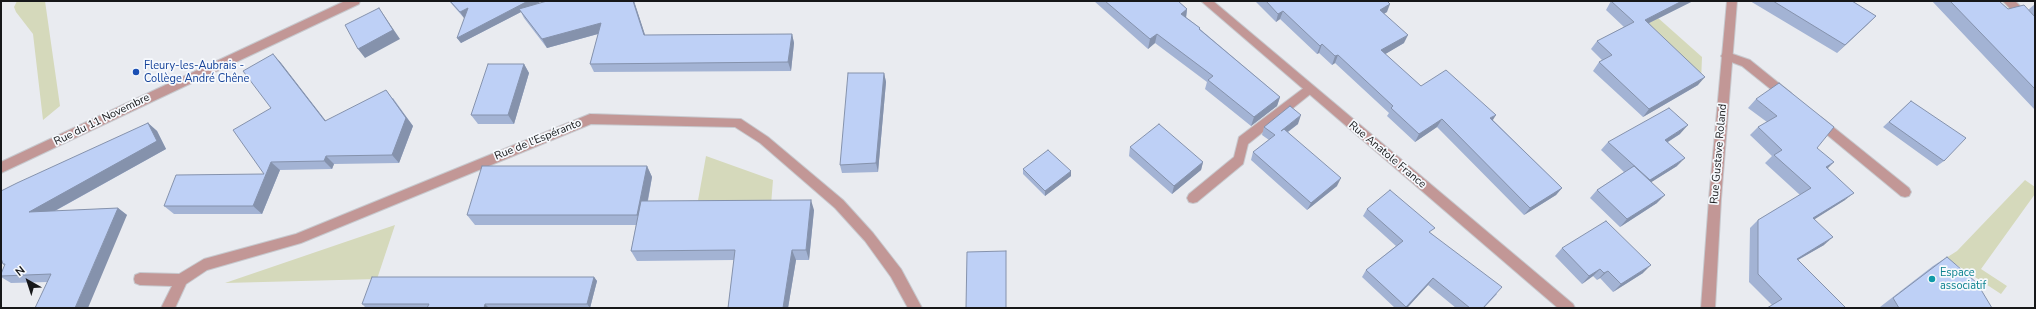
<!DOCTYPE html>
<html>
<head>
<meta charset="utf-8">
<style>
	body { margin:0 }
	#map { position:relative; width:2036px; height:309px; overflow:hidden; background:#e9ebf0; font-family:"Nunito Sans",sans-serif }
	canvas { display:block }
	.frame { position:absolute; inset:0; border:2px solid #161719; pointer-events:none }
	.north { position:absolute; left:8px; top:261px; width:40px; height:40px; -webkit-text-stroke:3px #f6f9fd; paint-order:stroke; rotate:321deg; font-size:11px; font-weight:700; line-height:16px; text-align:center; color:#161719 }
	.north::after { content:''; display:block; margin:auto; width:14px; height:18px; background:#161719; clip-path:polygon(50% 0,100% 100%,50% 72%,0 100%) }
</style>
</head>
<body>
<div id="map">
<canvas width="2036" height="309"></canvas>
<div class="frame"></div>
<div class="north">N</div>
</div>
<script>
const context = document.querySelector('canvas').getContext('2d');
context.lineJoin = 'round';
function fillPath(path, color) {
  context.fillStyle = color;
  context.fill(path, 'evenodd');
}
function poly(rows) {
  const path = new Path2D();
  for (const r of rows) {
    path.moveTo(r[0], r[1]);
    for (let i = 2; i < r.length; i += 2) path.lineTo(r[i], r[i + 1]);
  }
  return path;
}
function trace(path, color, width, dash) {
  context.strokeStyle = color;
  context.lineWidth = width;
  context.lineCap = dash ? 'butt' : 'round';
  context.setLineDash(dash || []);
  context.stroke(path);
}
function write(font, color, halo, rows, align = 'center') {
  context.font = font + ' "Nunito Sans",sans-serif';
  context.lineWidth = 3.5;
  context.setLineDash([]);
  context.textBaseline = 'middle';
  context.strokeStyle = halo;
  context.fillStyle = color;
  for (const [text, x, y, turn = 0] of rows) {
    context.save();
    context.translate(x, y);
    context.rotate((+turn || 0) * Math.PI / 180);
    context.textAlign = isNaN(turn) ? turn : align;
    if (halo) context.strokeText(text, 0, 0);
    context.fillText(text, 0, 0);
    context.restore();
  }
}
const green = poly([
	[17,1,45,1,60,106,43,120,33,34,16,12,14,7],
	[1610,1,1639,1,1702,57,1701,82],
	[706,156,773,180,771,205,697,206],
	[2025,180,2035,187,2035,194,1981,269,2007,286,2001,294,1946,258,1957,251],
	[395,225,377,279,225,283]
]);
const service = poly([
	[1727,52,1750,60,1791,93,1793,96,1791,99,1783,99,1742,66,1723,59,1721,56,1723,53,1727,52],
	[1309,84,1313,86,1315,89,1313,92,1248,144,1243,164,1197,202,1193,203,1189,202,1187,198,1189,194,1234,157,1239,137,1309,84],
	[1818,116,1822,118,1909,188,1911,192,1909,196,1905,197,1901,196,1814,124,1812,121,1814,118,1818,116]
]);
const minor = poly([
	[345,1,360,1,359,4,1,173,1,162,345,1],
	[1201,1,1213,1,1573,304,1575,308,1558,308,1201,1],
	[1727,1,1737,1,1721,199,1715,308,1701,308,1709,199,1727,1],
	[2003,1,2015,1,2035,21,2035,32,2031,31,2003,1],
	[590,114,741,119,768,137,843,200,873,233,901,269,922,308,908,308,891,277,865,241,835,208,760,143,735,127,591,124,301,243,207,270,186,284,175,308,161,308,172,286,140,285,135,283,134,279,135,275,140,273,179,274,204,259,296,234,590,114]
]);
const wall = poly([
	[449,1,542,1,534,5,634,1,645,35,792,34,794,43,791,71,594,72,590,64,598,34,547,48,524,18,521,12,461,43,457,38,465,17,464,18],
	[1094,1,1178,1,1187,9,1186,17,1200,28,1200,29,1280,97,1277,106,1251,126,1205,89,1207,82,1155,43,1148,49],
	[1255,1,1387,1,1387,12,1384,13,1404,43,1385,54,1421,86,1493,120,1562,188,1556,195,1524,215,1437,127,1415,142,1387,116,1389,113,1335,63,1332,65,1319,53,1317,54,1280,19,1276,22],
	[1611,1,1693,1,1649,23,1698,85,1643,117,1593,71,1599,62,1602,60,1591,49,1597,41,1624,27,1606,10],
	[1750,1,1852,1,1876,16,1837,53],
	[1932,1,1999,1,2008,9,2028,10,2035,4,2035,110],
	[273,54,281,63,326,121,393,98,413,126,399,163,334,164,332,169,280,170,262,214,174,214,164,206,264,174,271,108],
	[524,64,529,73,514,124,478,124,471,115],
	[884,73,886,82,878,172,842,173,840,165],
	[1756,99,1817,148,1828,168,1845,200,1814,219,1824,245,1798,260,1846,308,1772,305,1749,282,1750,228,1758,220,1800,195,1765,163,1772,156,1750,135,1758,127,1767,122,1748,108],
	[1911,101,1944,161,1937,166,1883,127],
	[148,123,157,131,166,149,55,211,118,208,127,215,47,282,11,283,1,277,1,274,5,266,3,264,1,258],
	[1298,124,1288,132,1337,186,1307,210,1251,160,1253,152,1269,140,1262,135,1264,127],
	[1680,134,1668,142,1677,166,1651,182,1657,203,1620,227,1590,198,1597,190,1624,172,1601,150,1608,142],
	[1130,147,1203,162,1201,170,1172,194,1129,156],
	[647,166,652,177,648,201,814,210,809,260,796,260,788,308,728,308,734,260,637,261,631,251,636,225,475,225,467,215],
	[1023,169,1071,171,1071,176,1045,196,1023,174],
	[1367,209,1431,233,1497,294,1484,308,1456,308,1428,285,1407,308,1395,308,1362,277,1366,270,1396,246,1363,216],
	[1562,248,1643,273,1613,292,1600,278,1597,280,1593,276,1582,284,1555,256],
	[1947,257,1992,308,1881,308,1880,307,1933,266],
	[594,277,597,281,590,308,366,308,362,304]
]);
const shadedWall = poly([
	[528,1,542,1,521,12,519,9,521,12,461,43,457,38],
	[633,1,634,1,648,44,644,35],
	[1682,1,1693,1,1639,28,1645,20],
	[1390,4,1387,12,1377,18,1380,10],
	[379,8,400,39,365,58,358,49],
	[468,8,472,14,464,18,460,12],
	[1187,9,1186,18,1181,14],
	[1283,11,1280,19,1276,22,1278,14],
	[1876,16,1867,25,1837,53,1845,45],
	[601,23,605,32,547,48,542,39],
	[792,34,794,43,791,71,788,62],
	[1157,34,1155,43,1148,49,1150,39],
	[1408,35,1404,43,1377,59,1381,50],
	[1322,44,1319,53,1317,54,1320,46],
	[273,54,281,63,332,129,325,121],
	[1338,55,1335,63,1332,65,1335,56],
	[524,64,529,73,514,124,508,115],
	[884,73,886,82,878,172,876,163],
	[1705,77,1698,85,1643,117,1649,109],
	[386,90,413,126,399,163,392,155],
	[1280,97,1277,106,1251,126,1254,117],
	[1301,115,1298,124,1278,139,1281,131],
	[1496,115,1491,123,1490,118],
	[1442,119,1437,127,1415,142,1419,134],
	[148,123,157,131,166,149,40,219,29,212],
	[1688,125,1680,134,1658,148,1665,140],
	[326,156,334,164,332,169,324,161],
	[1685,158,1677,166,1642,188,1650,180],
	[271,162,280,170,262,214,253,206],
	[1203,162,1201,170,1172,194,1174,186],
	[1834,162,1825,171,1826,167],
	[647,166,652,177,643,225,637,215],
	[1071,171,1071,176,1045,196,1045,191],
	[1341,178,1337,186,1307,210,1311,203],
	[1562,188,1556,195,1524,215,1530,208],
	[1854,193,1845,200,1804,226,1813,218],
	[1665,195,1657,203,1620,227,1627,219],
	[811,200,814,210,809,260,806,250],
	[118,208,127,215,88,308,75,308],
	[1833,237,1824,245,1787,266,1797,259],
	[792,250,796,260,788,308,783,308],
	[1651,265,1643,273,1613,292,1621,284],
	[1600,269,1593,276,1582,284,1589,276],
	[1608,271,1600,278,1597,280,1604,273],
	[594,277,597,281,590,308,587,304],
	[1433,278,1428,285,1407,308,1405,308],
	[485,304,489,308,484,308]
]);
const building = poly([
	[450,1,528,1,457,38,468,8,460,12,450,1],
	[547,1,633,1,644,35,792,34,788,62,590,64,601,23,542,39,519,9,547,1],
	[1105,1,1178,1,1187,9,1181,14,1200,28,1199,29,1280,97,1254,117,1208,80,1213,76,1157,34,1150,39,1105,1],
	[1266,1,1387,1,1390,4,1380,10,1408,35,1381,50,1421,86,1446,70,1496,115,1490,118,1562,188,1530,208,1442,119,1419,134,1391,108,1393,106,1338,55,1335,56,1322,44,1320,46,1283,11,1278,14,1266,1],
	[1611,1,1682,1,1645,20,1705,77,1649,109,1599,62,1612,55,1597,41,1634,22,1611,1],
	[1773,1,1852,1,1876,16,1845,45,1773,1],
	[1950,1,1999,1,2008,9,2024,5,2035,17,2035,89,1950,1],
	[379,8,393,30,358,49,345,25,379,8],
	[273,54,325,121,386,90,406,118,392,155,326,156,324,161,271,162,253,206,164,206,176,175,264,174,233,130,271,108,243,71,273,54],
	[488,64,524,64,508,115,471,115,488,64],
	[848,73,884,73,876,163,840,165,848,73],
	[1779,83,1834,127,1817,148,1834,162,1826,167,1854,193,1813,218,1833,237,1797,259,1846,308,1767,308,1782,299,1758,274,1758,220,1811,188,1774,155,1782,150,1758,127,1777,116,1756,99,1779,83],
	[1911,101,1966,138,1944,161,1889,122,1911,101],
	[1290,106,1301,115,1281,131,1284,129,1341,178,1311,203,1253,152,1275,135,1264,127,1290,106],
	[1669,108,1688,125,1665,140,1685,158,1650,180,1608,142,1669,108],
	[148,123,157,141,29,212,118,208,75,308,35,308,51,274,1,276,1,274,5,264,3,264,1,258,1,191,17,183,148,123],
	[1159,124,1203,162,1174,186,1130,147,1159,124],
	[1048,150,1071,171,1045,191,1023,169,1048,150],
	[482,166,647,166,637,215,467,215,482,166],
	[1634,166,1665,195,1627,219,1597,190,1634,166],
	[1390,190,1435,228,1429,232,1502,287,1483,308,1470,308,1433,278,1406,307,1366,270,1403,241,1367,209,1390,190],
	[811,200,806,250,792,250,783,308,728,308,735,250,631,251,641,201,811,200],
	[1606,221,1651,265,1621,284,1608,271,1604,273,1600,269,1589,276,1562,248,1606,221],
	[1006,251,1006,308,966,308,967,252,1006,251],
	[1947,257,1977,283,1992,308,1899,308,1893,298,1947,257],
	[372,277,594,277,587,304,485,304,484,308,427,308,429,304,362,304,372,277]
]);
const markers = [
	[136,72,4,"#1a4fb4"],
	[1932,279,4,"#0f9aa8"]
];
const transitNames = [
	["Fleury-les-Aubrais -",144,66],
	["Collège André Chêne",144,79]
];
const streetNames = [
	["Rue du 11 Novembre",102,120,-26],
	["Rue de l'Espéranto",538,140,-22],
	["Rue Gustave Roland",1719,154,-85],
	["Rue Anatole France",1387,155,40]
];
const cultureNames = [
	["Espace",1940,273],
	["associatif",1940,286]
];
fillPath(green, '#d5d9bb');
trace(service, '#c7c9ce', 2);
trace(minor, '#c7c9ce', 2);
fillPath(service, '#c29796');
fillPath(minor, '#c29796');
fillPath(wall, '#a3b3d4');
fillPath(shadedWall, '#8592ac');
fillPath(building, '#bed0f6');
trace(building, '#8592ac', 1);
for (const [x, y, r, color] of markers) {
  const dot = new Path2D();
  dot.arc(x, y, r, 0, 2 * Math.PI);
  context.fillStyle = color;
  context.fill(dot);
  trace(dot, '#f6f9fd', 1.5);
}
write('11px', '#164399', '#f6f9fd', transitNames, 'left');
write('11px', '#161719', '#f6f9fd', streetNames);
write('11px', '#0d838f', '#f6f9fd', cultureNames, 'left');
</script>
</body>
</html>
